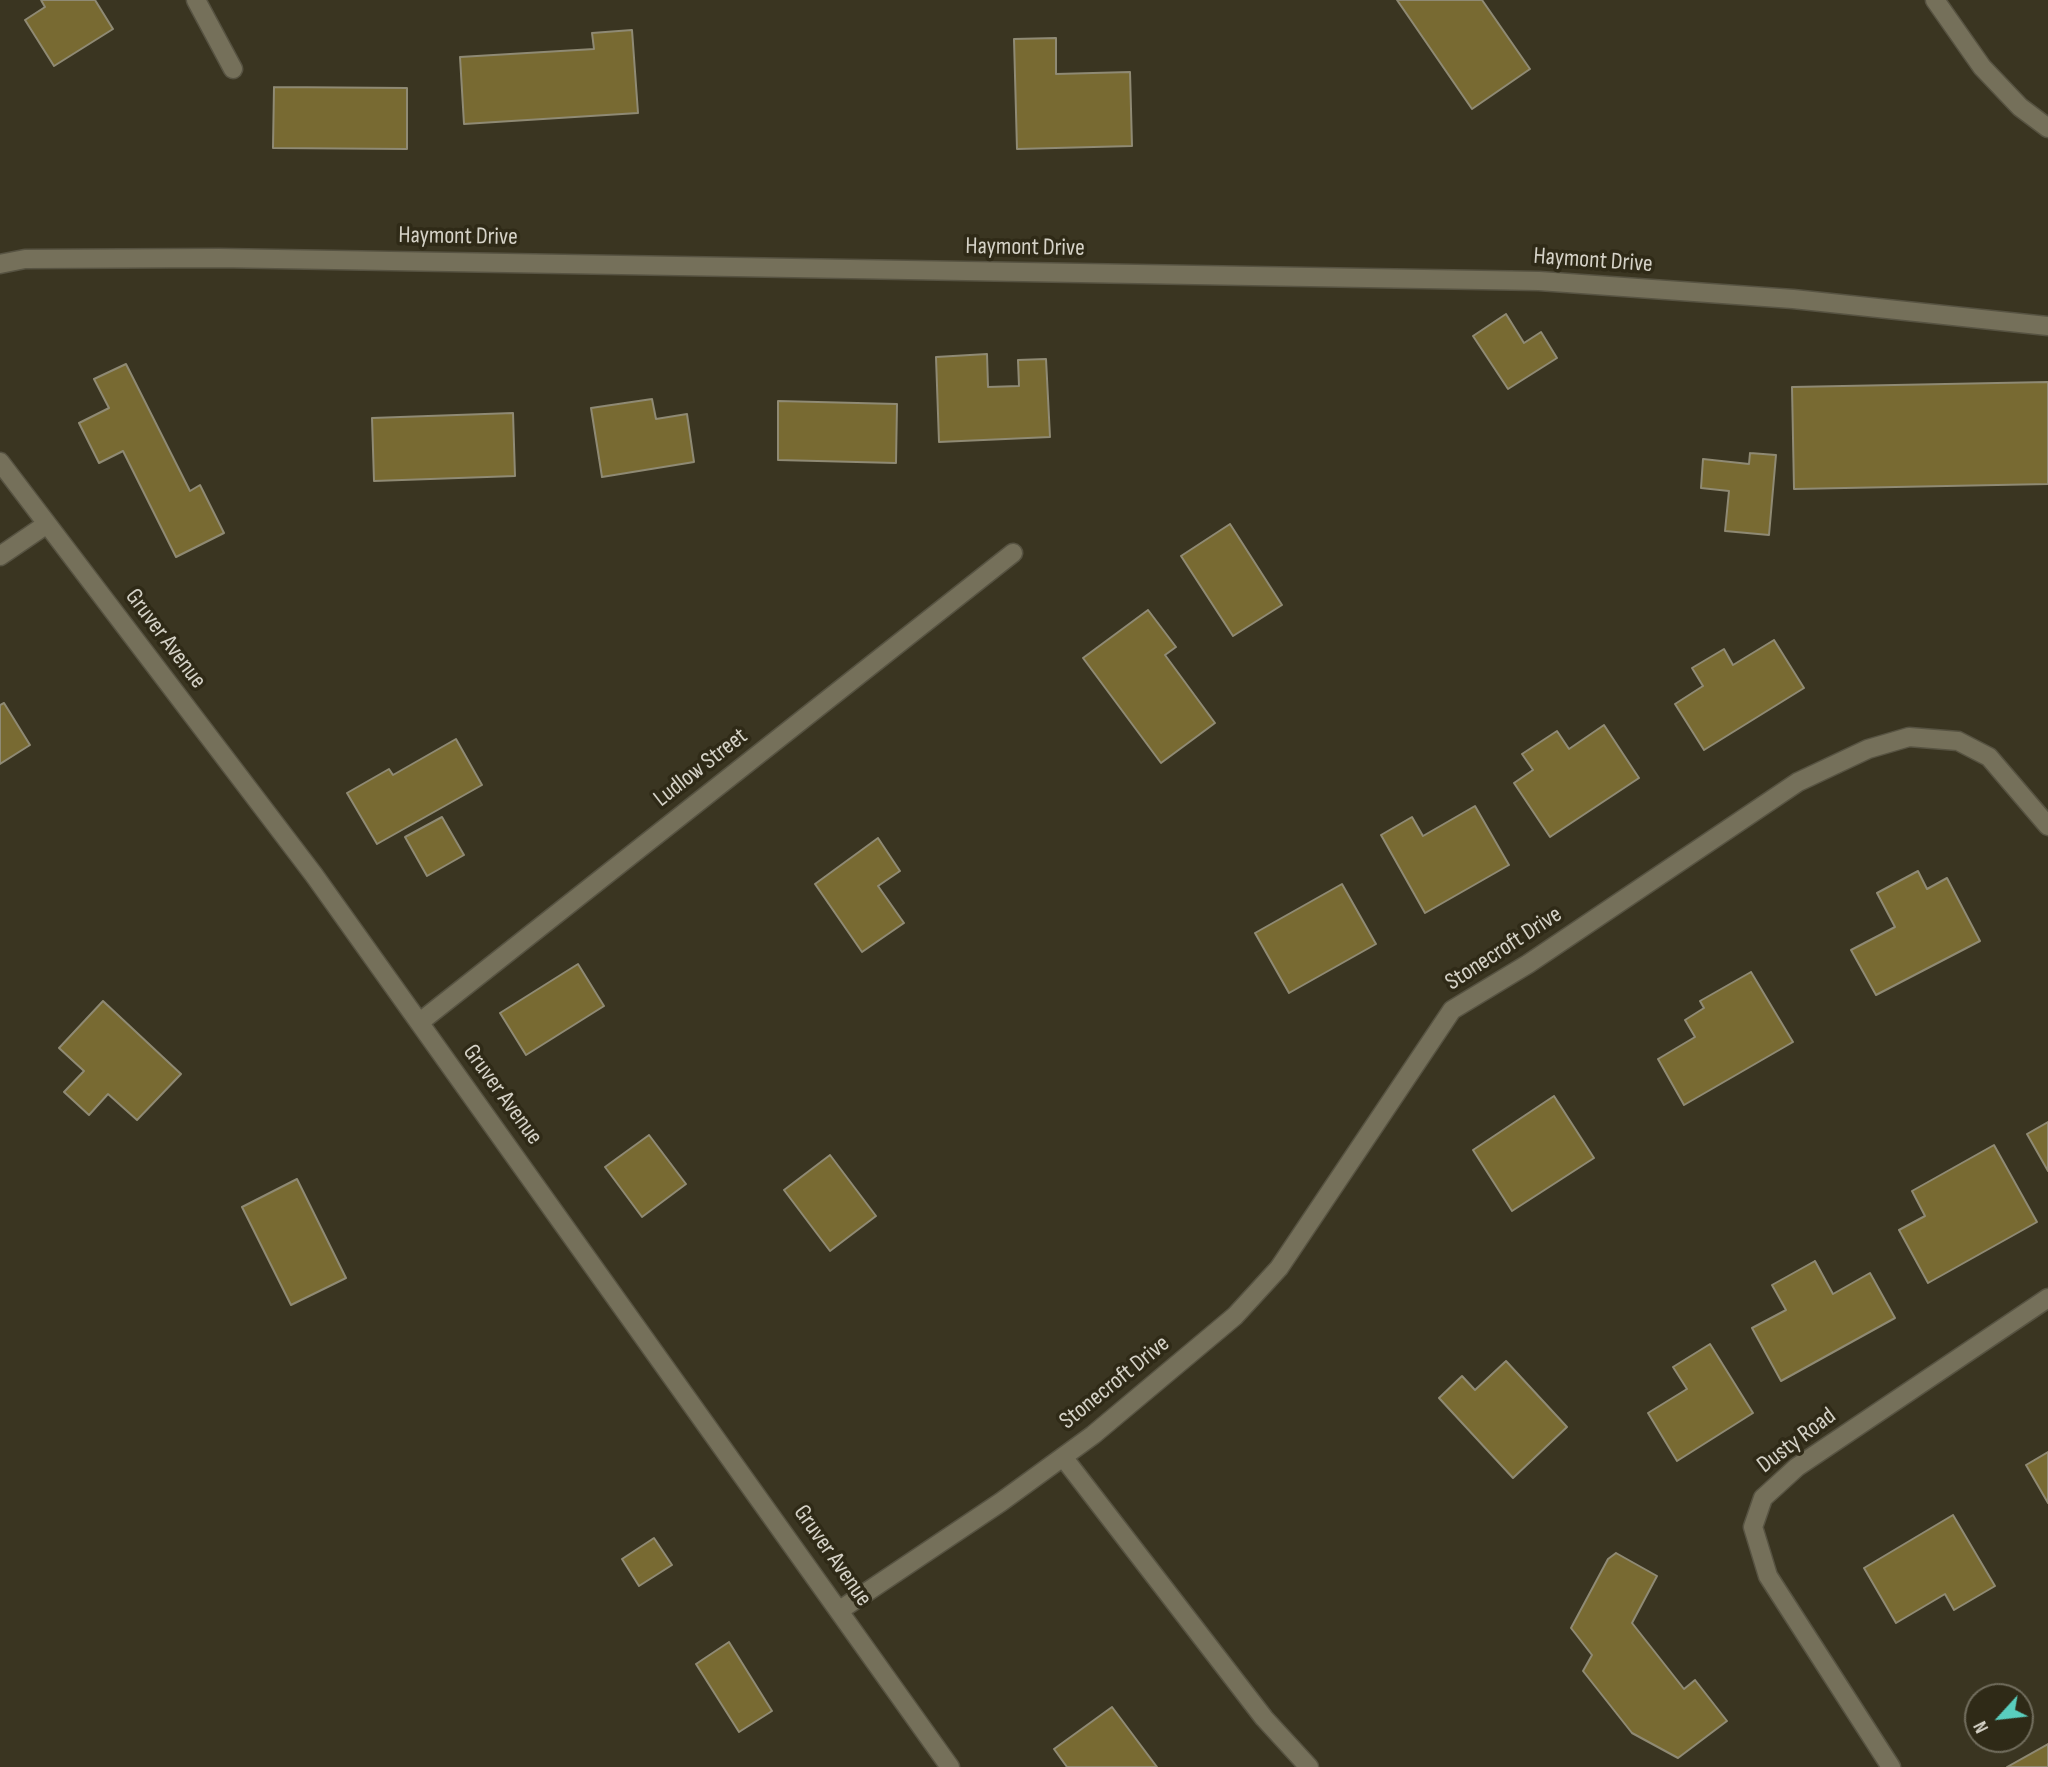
<!DOCTYPE html>
<html>
<head>
<meta charset="utf-8">
<style>
	body { margin:0 }
	#map { position:relative; width:2048px; height:1767px; overflow:hidden; background:#3a3521; font-family:"Sofia Sans Condensed",sans-serif }
	canvas { display:block }
	.north { position:absolute; left:1964px; top:1683px; width:70px; height:70px; box-sizing:border-box; background:#2f2a17; border:2px solid #716d5d; border-radius:50%; rotate:243deg; font-size:19px; font-weight:700; line-height:28px; text-align:center; color:#d5d2c7 }
	.north::after { content:''; display:block; margin:auto; width:24px; height:32px; background:#59cebe; clip-path:polygon(50% 0,100% 100%,50% 72%,0 100%) }
</style>
</head>
<body>
<div id="map">
<canvas width="2048" height="1767"></canvas>
<div class="north">N</div>
</div>
<script>
const context = document.querySelector('canvas').getContext('2d');
context.lineJoin = 'round';
function fillPath(path, color) {
  context.fillStyle = color;
  context.fill(path, 'evenodd');
}
function poly(rows) {
  const path = new Path2D();
  for (const r of rows) {
    path.moveTo(r[0], r[1]);
    for (let i = 2; i < r.length; i += 2) path.lineTo(r[i], r[i + 1]);
  }
  return path;
}
function trace(path, color, width, dash) {
  context.strokeStyle = color;
  context.lineWidth = width;
  context.lineCap = dash ? 'butt' : 'round';
  context.setLineDash(dash || []);
  context.stroke(path);
}
function write(font, color, halo, rows, align = 'center') {
  context.font = font + ' "Sofia Sans Condensed",sans-serif';
  context.lineWidth = 7;
  context.setLineDash([]);
  context.textBaseline = 'middle';
  context.strokeStyle = halo;
  context.fillStyle = color;
  for (const [text, x, y, turn = 0] of rows) {
    context.save();
    context.translate(x, y);
    context.rotate((+turn || 0) * Math.PI / 180);
    context.textAlign = isNaN(turn) ? turn : align;
    if (halo) context.strokeText(text, 0, 0);
    context.fillText(text, 0, 0);
    context.restore();
  }
}
const building = poly([
	[41,0,95,0,113,29,54,66,25,20,45,7,41,0],
	[1397,0,1482,0,1530,69,1472,109,1397,0],
	[632,30,638,113,464,124,460,57,594,49,592,33,632,30],
	[1056,38,1056,74,1130,72,1132,146,1017,149,1014,39,1056,38],
	[274,87,407,88,407,149,273,148,274,87],
	[1506,314,1524,343,1541,332,1557,358,1508,389,1473,336,1506,314],
	[987,354,988,387,1019,386,1018,360,1046,359,1050,437,939,442,936,357,987,354],
	[126,364,190,491,200,485,224,533,176,557,123,451,99,463,79,423,109,408,94,379,126,364],
	[2048,382,2048,484,1794,489,1792,387,2048,382],
	[652,399,656,419,687,414,694,462,602,477,591,408,652,399],
	[778,401,897,404,896,463,778,460,778,401],
	[513,413,515,476,374,481,372,418,513,413],
	[1750,453,1776,455,1769,535,1725,531,1729,491,1701,488,1703,459,1749,464,1750,453],
	[1230,524,1282,605,1233,636,1181,556,1230,524],
	[1148,610,1176,647,1165,655,1215,723,1161,763,1083,658,1148,610],
	[1774,640,1804,688,1704,750,1675,704,1703,686,1692,668,1724,649,1733,665,1774,640],
	[4,703,30,745,0,764,0,705,4,703],
	[1604,725,1639,778,1550,837,1514,783,1533,770,1522,754,1557,731,1569,749,1604,725],
	[456,739,482,785,377,844,347,793,389,769,393,775,456,739],
	[1475,806,1509,865,1425,913,1381,835,1412,817,1423,836,1475,806],
	[442,817,464,855,427,876,405,837,442,817],
	[878,838,900,871,878,886,904,923,862,952,815,884,878,838],
	[1918,871,1927,889,1947,878,1980,941,1876,995,1851,950,1895,927,1877,893,1918,871],
	[1342,884,1376,944,1289,993,1255,933,1342,884],
	[578,964,604,1006,526,1055,500,1013,578,964],
	[1751,972,1793,1042,1684,1105,1658,1059,1695,1037,1685,1020,1704,1008,1700,1001,1751,972],
	[103,1001,181,1074,137,1120,108,1094,89,1115,64,1092,84,1071,59,1048,103,1001],
	[1554,1096,1594,1158,1512,1211,1473,1150,1554,1096],
	[2048,1122,2048,1171,2027,1134,2048,1122],
	[649,1135,686,1184,642,1217,605,1167,649,1135],
	[1994,1145,2037,1222,1928,1283,1899,1230,1925,1216,1912,1191,1994,1145],
	[830,1155,876,1216,830,1251,784,1190,830,1155],
	[297,1179,346,1278,291,1305,242,1207,297,1179],
	[1815,1261,1833,1294,1870,1273,1895,1318,1781,1381,1752,1328,1786,1310,1772,1285,1815,1261],
	[1710,1344,1753,1413,1677,1461,1648,1413,1687,1389,1673,1367,1710,1344],
	[1506,1361,1567,1427,1513,1478,1439,1398,1462,1376,1475,1390,1506,1361],
	[2048,1452,2048,1503,2026,1465,2048,1452],
	[1953,1515,1995,1586,1954,1610,1945,1594,1896,1623,1864,1568,1953,1515],
	[654,1538,672,1565,639,1586,622,1559,654,1538],
	[1616,1553,1657,1576,1632,1623,1684,1689,1695,1680,1727,1721,1678,1758,1632,1733,1583,1671,1592,1655,1571,1628,1608,1559,1616,1553],
	[729,1642,772,1711,739,1732,696,1664,729,1642],
	[1112,1707,1157,1767,1067,1767,1054,1749,1112,1707],
	[2048,1744,2048,1767,2007,1767,2048,1744]
]);
const street = poly([
	[196,0,233,69],
	[1935,0,1982,67,2020,107,2048,128],
	[0,264,25,259,219,258,1539,281,1793,299,2048,326],
	[0,462,314,875,950,1767],
	[0,556,47,524],
	[420,1022,1013,553],
	[1063,1457,1264,1718,1309,1767],
	[840,1610,1001,1502,1093,1435,1235,1316,1279,1268,1452,1010,1528,964,1798,782,1868,749,1909,737,1958,741,1989,757,2048,826],
	[1891,1767,1768,1576,1753,1527,1763,1498,1797,1467,2048,1298]
]);
const streetNames = [
	["Haymont Drive",458,237,1],
	["Haymont Drive",1025,248,1],
	["Haymont Drive",1593,261,4],
	["Gruver Avenue",165,639,53],
	["Ludlow Street",701,768,-38],
	["Stonecroft Drive",1504,949,-33],
	["Gruver Avenue",502,1095,54],
	["Stonecroft Drive",1115,1383,-39],
	["Dusty Road",1797,1441,-37],
	["Gruver Avenue",832,1556,55]
];
fillPath(building, '#786a32');
trace(building, '#8f8a74', 2);
trace(street, '#575342', 21);
trace(street, '#75705a', 18);
write('24px', '#d5d2c7', '#2f2a17', streetNames);
</script>
</body>
</html>
